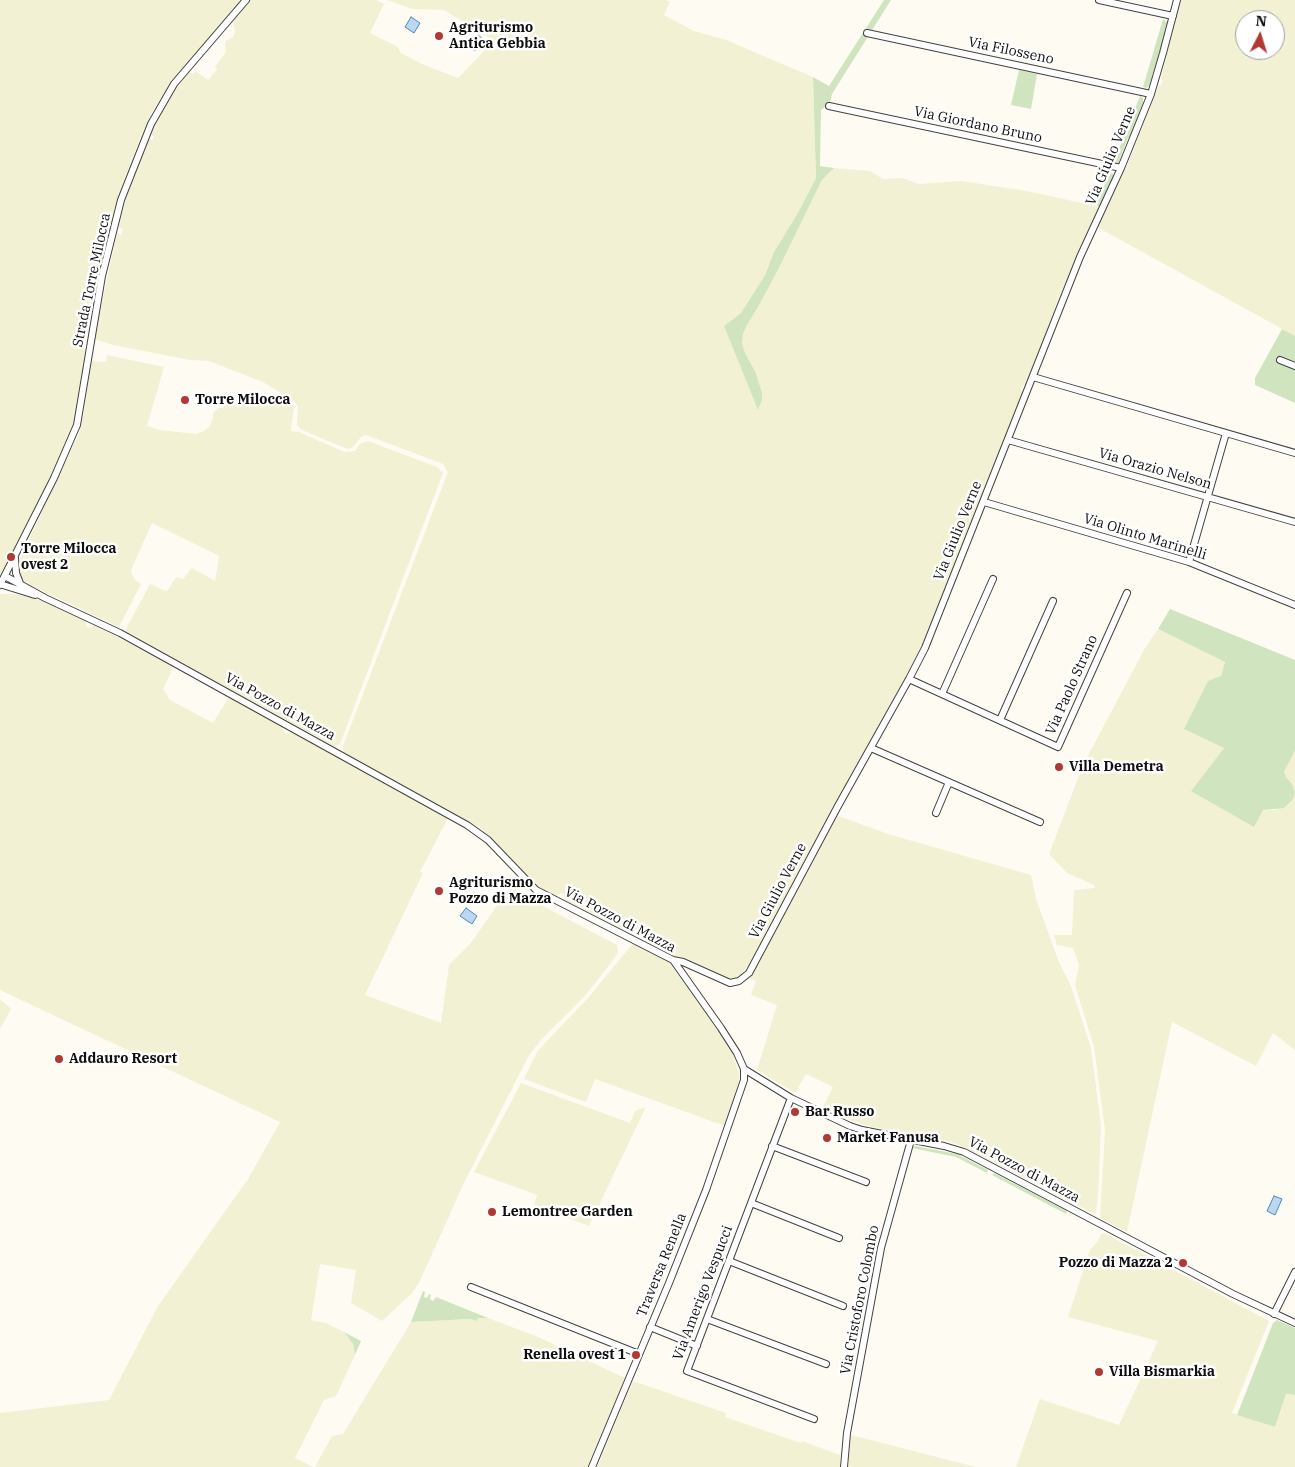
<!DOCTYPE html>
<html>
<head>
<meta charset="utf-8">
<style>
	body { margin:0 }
	#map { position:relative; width:1295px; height:1467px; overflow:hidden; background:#fefcf2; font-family:"IBM Plex Serif",serif }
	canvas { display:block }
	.north { position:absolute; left:1235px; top:10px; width:50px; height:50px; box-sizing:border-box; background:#fff; border:1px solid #9f9f9f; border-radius:50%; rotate:5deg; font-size:14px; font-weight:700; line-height:20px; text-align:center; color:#0f0f0f }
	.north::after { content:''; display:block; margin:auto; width:18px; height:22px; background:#b13835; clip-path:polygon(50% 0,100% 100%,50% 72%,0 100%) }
</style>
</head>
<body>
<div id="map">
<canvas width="1295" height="1467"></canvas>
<div class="north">N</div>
</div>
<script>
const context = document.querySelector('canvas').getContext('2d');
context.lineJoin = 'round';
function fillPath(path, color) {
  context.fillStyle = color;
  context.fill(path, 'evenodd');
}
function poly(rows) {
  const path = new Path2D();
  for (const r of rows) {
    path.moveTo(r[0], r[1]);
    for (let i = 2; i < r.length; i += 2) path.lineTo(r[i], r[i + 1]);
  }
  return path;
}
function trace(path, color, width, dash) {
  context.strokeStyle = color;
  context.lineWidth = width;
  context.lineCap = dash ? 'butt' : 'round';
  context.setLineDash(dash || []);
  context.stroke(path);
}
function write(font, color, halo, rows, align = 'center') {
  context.font = font + ' "IBM Plex Serif",serif';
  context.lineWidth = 5;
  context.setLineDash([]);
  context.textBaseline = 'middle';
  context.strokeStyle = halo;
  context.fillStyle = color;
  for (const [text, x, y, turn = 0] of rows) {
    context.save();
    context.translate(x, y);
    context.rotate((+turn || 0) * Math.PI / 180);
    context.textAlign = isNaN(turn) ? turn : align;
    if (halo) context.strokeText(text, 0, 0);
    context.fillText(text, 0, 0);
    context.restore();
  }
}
const farmland = poly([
	[0,0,240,0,172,82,152,112,141,136,119,193,96,283,87,338,82,339,81,343,86,350,76,411,72,430,46,488,0,575],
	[251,0,376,0,384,4,370,33,398,47,401,53,422,64,458,78,487,48,489,40,488,37,444,10,412,9,387,0,666,0,670,2,664,15,694,31,726,40,813,77,816,178,799,211,774,252,765,275,741,313,724,326,739,361,755,371,746,355,742,344,743,334,747,325,758,307,779,268,822,180,834,168,870,171,883,179,902,178,919,184,961,181,1027,191,1100,207,1059,297,1027,384,1023,385,1021,390,1024,393,923,647,831,812,750,963,738,978,728,980,668,953,565,900,564,894,562,893,555,896,539,887,481,829,343,752,343,746,448,472,443,464,366,435,361,437,354,446,349,449,345,448,302,430,297,425,298,407,294,401,263,382,219,365,209,361,190,360,113,345,94,339,117,233,121,235,123,230,118,226,122,210,148,139,152,140,154,137,151,135,157,120,172,93,190,72,193,74,196,71,208,80,217,69,215,67,226,52,225,45,226,41,233,37,235,33,233,21],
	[1180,0,1295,0,1295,336,1097,227,1126,168,1159,85,1161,85,1163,81,1161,78],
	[1245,20,1275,20,1275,50,1245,50],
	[107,355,164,367,147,426,160,430,196,434,204,431,210,426,213,418,213,413,218,408,223,408,224,401,234,401,234,397,258,399,294,406,291,431,299,432,344,452,355,451,360,444,368,441,437,467,443,473,340,744,335,747,125,631,150,584,166,591,168,590,176,577,183,579,192,568,215,581,219,556,152,523,132,568,131,572,135,580,141,584,119,627,21,581,18,571,21,556,79,433,84,412,91,361,106,362],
	[0,594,15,594,34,598,86,621,86,626,90,628,94,625,174,666,163,689,170,700,213,723,229,697,282,727,284,732,288,734,291,732,296,734,448,818,420,872,423,873,365,995,441,1023,449,965,470,944,513,883,523,893,537,903,617,945,618,952,616,956,596,982,582,999,541,1040,529,1055,463,1185,419,1283,412,1293,382,1321,351,1303,356,1270,320,1264,311,1320,326,1323,344,1332,353,1344,355,1355,336,1396,324,1400,295,1458,313,1467,0,1467,0,1413,109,1400,158,1306,248,1179,280,1122,0,990],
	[1158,629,1225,662,1221,676,1185,729,1224,748,1191,791,1263,810,1275,810,1295,792,1292,784,1286,777,1284,772,1295,751,1295,1050,1273,1033,1256,1066,1172,1022,1127,1232,1100,1218,1105,1130,1094,1047,1075,985,1079,965,1073,948,1057,945,1054,935,1072,935,1074,890,1095,888,1094,885,1067,873,1049,854,1083,765,1145,648],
	[837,816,839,816,888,834,1031,875,1036,899,1059,962,1071,986,1091,1048,1101,1126,1098,1197,1096,1212,1094,1214,960,1145,940,1139,868,1126,848,1119,823,1107,833,1087,806,1074,795,1093,757,1070,777,1005,751,995,756,981,750,978,833,819],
	[633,943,669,962,725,1039,733,1054,739,1074,739,1081,725,1126,595,1079,586,1102,524,1079,537,1052,546,1042,589,997],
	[0,999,11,1009,0,1029],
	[521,1083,630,1123,635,1111,646,1107,589,1226,534,1205,537,1195,474,1172],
	[1104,1233,1269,1321,1232,1413,1275,1427,1286,1394,1295,1395,1295,1467,1016,1467,1040,1399,1119,1425,1158,1341,1068,1317,1090,1250,1098,1241,1101,1234],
	[478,1318,488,1318,538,1337,625,1378,588,1467,315,1467,332,1436,343,1434,411,1322,472,1319,476,1321],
	[633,1381,726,1413,725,1417,801,1443,802,1441,840,1455,840,1467,597,1467],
	[851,1435,976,1467,848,1467]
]);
const green = poly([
	[884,0,891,0,832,94,830,103,821,110,820,166,834,168,822,180,779,268,758,307,747,325,743,334,742,344,746,355,755,371,762,393,762,400,758,410,724,326,741,313,765,275,774,252,799,211,816,178,813,77,829,86],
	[1163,19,1168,23,1162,45,1149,86,1146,88,1143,87],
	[1019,70,1037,74,1031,109,1011,105],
	[1140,96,1143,98,1143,103,1132,133,1127,140,1118,164,1114,162],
	[1110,172,1113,174,1113,177,1100,207,1096,205],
	[1282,329,1295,336,1295,364,1279,357,1277,360,1295,368,1295,403,1255,385,1255,378],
	[1170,609,1295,660,1295,751,1284,772,1286,777,1292,784,1295,792,1293,799,1284,808,1263,810,1254,827,1191,791,1224,748,1184,729,1208,681,1221,676,1225,662,1158,629],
	[915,1146,957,1154,988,1170,987,1173,956,1157,912,1148],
	[994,1173,1067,1211,1066,1214,992,1175],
	[423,1291,425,1292,424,1297,427,1298,429,1294,431,1295,430,1299,433,1301,436,1297,488,1318,478,1318,477,1321,471,1319,411,1322],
	[1277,1320,1295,1328,1295,1395,1286,1394,1275,1427,1237,1415,1273,1323],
	[344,1332,361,1341,355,1355,353,1344]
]);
const water = poly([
	[411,17,420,23,414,33,405,27,411,17],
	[478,35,483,39,475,51,470,47,478,35],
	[466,908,477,916,472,924,460,916,466,908],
	[1274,1196,1282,1199,1275,1215,1267,1211,1274,1196]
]);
const minor = poly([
	[1099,0,1173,16],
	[867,33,1151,94],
	[829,106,1121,168],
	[1280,360,1295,366],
	[1033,377,1295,453],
	[1008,440,1295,522],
	[984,502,1189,562,1295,605],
	[15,558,16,573,20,583],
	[1189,562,1226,433],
	[5,576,45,598,120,633,467,825,488,840,536,890,673,960,721,1028,737,1053,744,1069,791,1098,850,1126,862,1130,944,1146,964,1152,1233,1294,1295,1323],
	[0,584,35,595],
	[0,585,54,478,77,425,102,276,121,200,151,124,174,84,246,0],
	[909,679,1058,747,1127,593],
	[942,694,993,579],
	[1000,720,1053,601],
	[871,748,1040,822],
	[936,813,949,782],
	[673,960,683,962,730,983,739,981,749,973,838,806,909,679,925,648,1080,257,1121,168,1151,94,1163,53,1177,0],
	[791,1098,687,1371,814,1419],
	[772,1146,866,1182],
	[751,1203,839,1238],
	[729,1261,843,1306],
	[471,1287,639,1354],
	[1274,1314,1295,1272],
	[707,1319,826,1364],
	[650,1327,697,1346],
	[592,1467,669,1283,706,1190,744,1080,744,1069],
	[844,1467,847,1433,881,1248,911,1140]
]);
const markers = [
	[439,36,5,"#b13835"],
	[185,400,5,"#b13835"],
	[11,557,5,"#b13835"],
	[1059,767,5,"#b13835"],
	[439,891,5,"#b13835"],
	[59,1059,5,"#b13835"],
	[795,1112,5,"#b13835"],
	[827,1138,5,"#b13835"],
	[492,1212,5,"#b13835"],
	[1183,1263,5,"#b13835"],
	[636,1355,5,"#b13835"],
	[1099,1372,5,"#b13835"]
];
const poiNames = [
	["Agriturismo",449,28],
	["Antica Gebbia",449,44],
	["Torre Milocca",195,400],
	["Torre Milocca",21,549],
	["ovest 2",21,565],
	["Villa Demetra",1069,767],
	["Agriturismo",449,883],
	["Pozzo di Mazza",449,899],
	["Addauro Resort",69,1059],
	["Bar Russo",805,1112],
	["Market Fanusa",837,1138],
	["Lemontree Garden",502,1212],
	["Pozzo di Mazza 2",1173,1263,"right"],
	["Renella ovest 1",626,1355,"right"],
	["Villa Bismarkia",1109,1372]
];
const streetNames = [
	["Via Filosseno",1011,51,12],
	["Via Giordano Bruno",978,125,12],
	["Via Giulio Verne",1111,156,-67],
	["Strada Torre Milocca",92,280,-78],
	["Via Orazio Nelson",1155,469,16],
	["Via Giulio Verne",958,531,-68],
	["Via Olinto Marinelli",1145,537,17],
	["Via Paolo Strano",1072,685,-66],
	["Via Pozzo di Mazza",280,707,29],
	["Via Giulio Verne",778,891,-62],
	["Via Pozzo di Mazza",620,920,28],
	["Via Pozzo di Mazza",1024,1170,28],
	["Traversa Renella",662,1265,-68],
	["Via Amerigo Vespucci",703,1293,-69],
	["Via Cristoforo Colombo",860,1300,-79]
];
fillPath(farmland, '#f2f1d4');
fillPath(green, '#d0e5bf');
fillPath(water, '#bcd8f0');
trace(water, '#4a88c0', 1);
trace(minor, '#424242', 8);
trace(minor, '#fff', 6);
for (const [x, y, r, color] of markers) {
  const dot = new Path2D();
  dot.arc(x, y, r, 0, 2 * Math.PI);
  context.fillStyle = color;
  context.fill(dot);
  trace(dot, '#fff', 2);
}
write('bold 14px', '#0f0f0f', '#fff', poiNames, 'left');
write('14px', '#0f0f0f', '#fff', streetNames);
</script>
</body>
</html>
